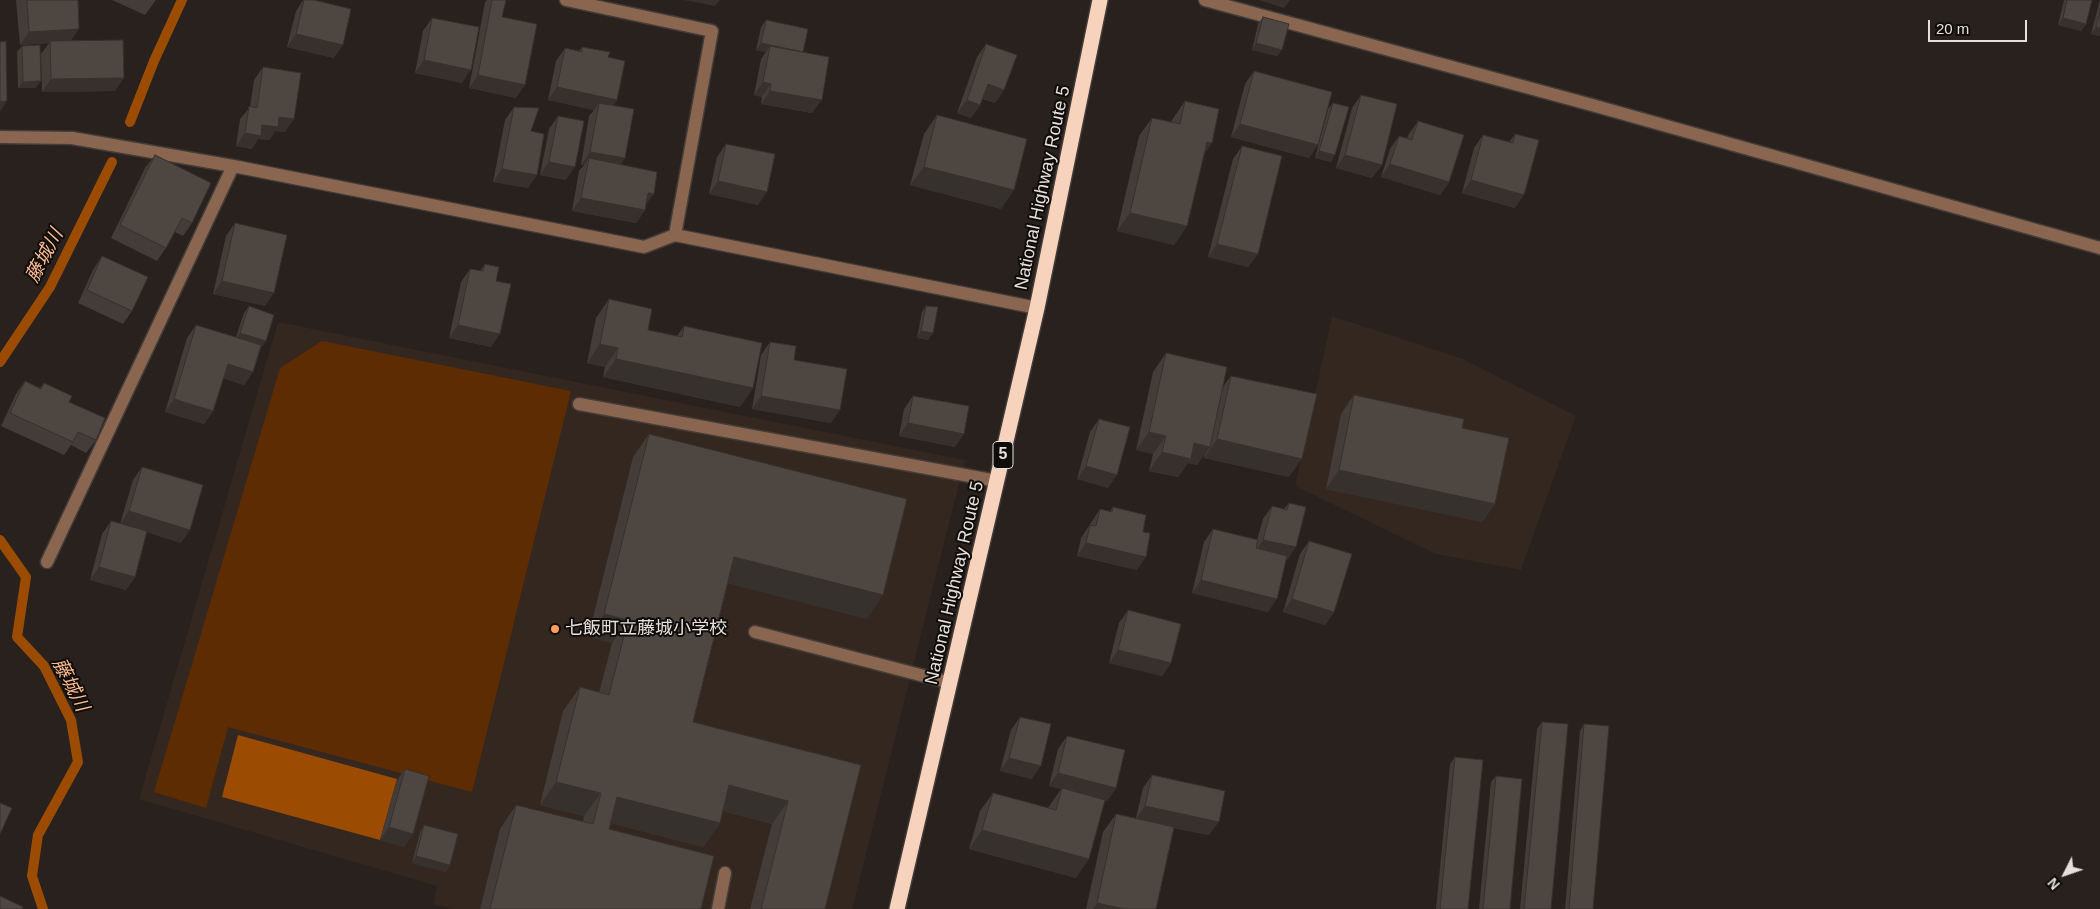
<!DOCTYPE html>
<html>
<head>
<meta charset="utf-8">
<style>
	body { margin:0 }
	#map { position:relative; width:2100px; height:909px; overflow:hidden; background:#29211d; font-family:Arial,sans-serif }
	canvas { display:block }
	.north { position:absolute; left:2040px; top:849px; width:50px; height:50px; -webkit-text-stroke:4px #0f0c0a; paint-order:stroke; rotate:229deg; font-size:14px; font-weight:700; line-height:20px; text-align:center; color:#e5e0dd }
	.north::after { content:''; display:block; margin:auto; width:18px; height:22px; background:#e5e0dd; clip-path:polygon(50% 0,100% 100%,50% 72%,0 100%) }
	.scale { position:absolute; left:1928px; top:20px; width:99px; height:22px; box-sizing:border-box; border:2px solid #e5e0dd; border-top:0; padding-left:6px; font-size:15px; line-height:18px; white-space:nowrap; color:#e5e0dd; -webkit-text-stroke:4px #0f0c0a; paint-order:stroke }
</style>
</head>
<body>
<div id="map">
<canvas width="2100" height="909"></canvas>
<div class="north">N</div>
<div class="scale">20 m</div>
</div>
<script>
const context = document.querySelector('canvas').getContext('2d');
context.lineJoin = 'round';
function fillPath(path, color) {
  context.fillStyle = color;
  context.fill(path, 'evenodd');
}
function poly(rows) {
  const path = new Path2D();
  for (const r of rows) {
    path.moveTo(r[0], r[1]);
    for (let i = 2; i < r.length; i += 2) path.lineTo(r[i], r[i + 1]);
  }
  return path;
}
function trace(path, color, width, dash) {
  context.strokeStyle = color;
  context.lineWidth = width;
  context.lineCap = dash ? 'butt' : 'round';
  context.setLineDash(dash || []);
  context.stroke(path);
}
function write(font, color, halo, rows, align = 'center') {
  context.font = font + ' Arial,"Noto Sans JP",sans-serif';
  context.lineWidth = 4;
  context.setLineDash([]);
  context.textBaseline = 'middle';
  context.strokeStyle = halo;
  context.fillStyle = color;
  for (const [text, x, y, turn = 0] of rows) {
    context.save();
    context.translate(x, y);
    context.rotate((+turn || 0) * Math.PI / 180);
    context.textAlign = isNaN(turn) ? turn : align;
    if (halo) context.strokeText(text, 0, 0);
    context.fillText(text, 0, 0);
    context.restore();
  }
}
const built = poly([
	[1332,316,1463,359,1576,416,1521,570,1436,554,1295,486],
	[278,322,965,460,852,909,454,909,434,904,437,886,139,799]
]);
const green = poly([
	[322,341,571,391,472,792,228,727,206,808,154,792,280,368]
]);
const water = poly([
	[238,735,397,779,380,840,222,797]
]);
const stream = poly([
	[130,122,154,61,182,0],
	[0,362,50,287,112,162],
	[0,540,26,577,17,637,44,666,71,720,78,762,38,835,32,876,43,909]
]);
const minor = poly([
	[566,0,712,31,675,235],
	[1205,0,1592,105,2100,248],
	[0,137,72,138,233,166,644,247,675,235,1037,308],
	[579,404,997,481],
	[47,562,233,166],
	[755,632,951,683],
	[718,909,725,873]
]);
const highway = poly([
	[897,909,1037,308,1100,0]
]);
const wall = poly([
	[16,0,78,0,71,41,115,91,42,92,41,54,49,43,20,45],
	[112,0,156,0,145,15],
	[303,0,314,0,334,58,287,47,296,11],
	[487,0,506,0,502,17,516,98,469,88,485,2],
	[2064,0,2092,0,2086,24,2081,31,2058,25],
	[2100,0,2100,36,2091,34],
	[1263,17,1282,50,1277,56,1252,50,1258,24],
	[432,18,462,83,415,73,423,31],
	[766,20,803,52,812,113,761,104,762,97,754,95,761,59,766,52,756,50,761,27],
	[986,44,1004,90,995,103,983,99,980,105,971,118,957,113,977,57],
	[22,46,36,88,18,88,17,52],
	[582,47,608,57,617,100,613,106,625,158,620,165,646,204,645,210,636,223,572,211,579,171,584,165,581,165,589,116,594,110,548,100,556,61,565,48,579,51],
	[263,67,285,132,275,131,269,140,258,139,252,149,236,146,240,119,250,107,254,80],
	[1254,71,1309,158,1231,137,1245,84],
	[1361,95,1372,178,1336,168,1352,108],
	[1185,101,1204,155,1187,226,1174,245,1117,231,1139,136,1152,118,1171,122,1172,120],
	[1333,103,1331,162,1315,158,1328,109],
	[514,107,531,131,528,188,493,182,505,120],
	[937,115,1001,209,910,185,924,134],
	[558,116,566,180,540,175,549,129],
	[1418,121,1449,182,1440,195,1381,177,1390,149,1399,136,1407,138,1409,134],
	[1515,134,1515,208,1462,193,1474,148,1483,135,1509,142],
	[726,144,758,205,709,194,717,157],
	[1242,146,1258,254,1248,267,1208,257,1233,159],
	[155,155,192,223,183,236,175,232,166,248,157,261,111,238,145,168],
	[235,223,265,306,213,294,226,236],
	[102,256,132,311,123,324,78,303,93,270],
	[485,264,491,347,449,338,461,282,470,269,480,271],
	[609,299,648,330,677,336,684,326,753,388,740,407,603,377,605,367,587,363,596,318],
	[249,306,261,348,253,372,244,385,223,378,213,411,204,424,165,412,187,338,196,325,236,337,244,313],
	[926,306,928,340,917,338,922,312],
	[770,342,794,360,831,423,752,409,761,355],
	[1166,353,1222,388,1231,376,1289,477,1204,458,1205,453,1197,465,1188,463,1178,477,1149,471,1153,454,1136,450,1153,372],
	[25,381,40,388,44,383,69,402,96,440,86,453,71,445,64,455,1,426,16,394],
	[1354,395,1462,428,1495,504,1482,522,1326,489,1341,414],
	[913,396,955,447,899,436,904,409],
	[1099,419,1108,488,1077,479,1090,432],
	[649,434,867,619,728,583,693,722,861,765,825,909,750,909,772,824,723,811,720,823,703,847,611,823,609,829,701,909,480,909,500,829,516,805,583,822,584,816,540,805,563,711,580,687,599,693,612,643,588,637,633,457],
	[142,467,181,543,147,532,135,577,126,590,90,580,102,534,111,521,120,524,133,480],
	[1289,503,1287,560,1286,560,1268,612,1192,593,1204,542,1213,529,1257,540,1263,519,1272,506,1284,509],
	[1113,507,1143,532,1137,570,1077,556,1081,538,1100,509,1110,511],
	[1309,541,1334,612,1325,625,1283,612,1300,554],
	[1128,610,1171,663,1162,676,1109,663,1119,623],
	[1020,717,1032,779,1000,771,1011,730],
	[1542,722,1551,909,1520,909,1537,729],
	[1584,724,1593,909,1565,909,1580,731],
	[1067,736,1116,788,1107,801,1105,800,1076,878,969,849,980,811,993,793,1048,808,1061,789,1049,786,1058,749],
	[1455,757,1468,909,1436,909,1450,764],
	[405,769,413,834,404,847,380,840,396,782],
	[1152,775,1209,835,1174,828,1156,909,1086,909,1103,832,1116,814,1136,818,1143,788],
	[1496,776,1510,909,1479,909,1491,782],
	[424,825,450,865,446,872,412,863,420,832]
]);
const shadedWall = poly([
	[684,0,720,0,715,6],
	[1259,0,1290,0,1284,8],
	[2063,18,2086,24,2081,31,2058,25],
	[2096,27,2100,28,2100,36,2091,34],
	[79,29,70,42,50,41,49,43,20,45,29,32],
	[296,34,343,45,334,58,287,47],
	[761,43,803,52,770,46,766,52,756,50],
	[1256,43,1282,50,1277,56,1252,50],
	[424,60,471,70,462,83,415,73],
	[478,75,525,85,516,98,469,88],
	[124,78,115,91,42,92,51,79],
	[41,81,36,88,18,88,23,82],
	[763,82,771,84,762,97,754,95],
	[988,84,1004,90,995,103,979,97],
	[557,87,617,100,608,113,599,103,594,110,548,100],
	[770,91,822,100,812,113,761,104],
	[967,100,980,105,971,118,957,113],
	[7,101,0,112,0,102],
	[279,117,294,119,285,132,275,131,269,140,258,139,252,149,236,146,245,133],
	[1240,124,1318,145,1309,158,1231,137],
	[1207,142,1212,143,1199,162],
	[1319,151,1335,155,1331,162,1315,158],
	[590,152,625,158,616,171,589,158,584,165,581,165],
	[1345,155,1382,165,1372,178,1336,168],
	[549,162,575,167,566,180,540,175],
	[1390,164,1449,182,1440,195,1381,177],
	[924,167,1014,190,1001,209,910,185],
	[502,169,537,175,528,188,493,182],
	[1471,180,1524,195,1515,208,1462,193],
	[718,181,767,192,758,205,709,194],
	[648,193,654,194,644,207],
	[581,198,645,210,636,223,572,211],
	[1130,213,1187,226,1174,245,1117,231],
	[1217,244,1258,254,1248,267,1208,257],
	[222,281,274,293,265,306,213,294],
	[458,325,500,334,491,347,449,338],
	[921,331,933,333,928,340,917,338],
	[240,333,266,341,261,348,235,339],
	[600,344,618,348,605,367,587,363],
	[616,359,753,388,740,407,603,377],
	[228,364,253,372,244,385,219,377],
	[761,396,840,410,831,423,752,409],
	[174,399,213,411,204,424,165,412],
	[908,423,964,434,955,447,899,436],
	[1149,432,1166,436,1153,454,1136,450],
	[1217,439,1302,459,1289,477,1204,458],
	[1194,443,1210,447,1197,465,1188,463,1178,477,1149,471,1162,452],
	[1086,466,1117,475,1108,488,1077,479],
	[1339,470,1495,504,1482,522,1326,489],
	[129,511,190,530,181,543,120,524],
	[1263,540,1296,547,1287,560,1254,553],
	[1086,543,1146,557,1137,570,1077,556],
	[734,557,883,595,867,619,718,581],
	[99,567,135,577,126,590,90,580],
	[1201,580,1277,599,1268,612,1192,593],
	[1292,599,1334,612,1325,625,1283,612],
	[604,614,628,620,612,643,588,637],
	[1118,650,1171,663,1162,676,1109,663],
	[1009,758,1041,766,1032,779,1000,771],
	[1058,773,1116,788,1107,801,1049,786],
	[556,782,601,793,584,816,540,805],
	[729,785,788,801,772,824,713,809],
	[617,797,720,823,703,847,601,821],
	[1145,806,1219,822,1209,835,1136,819],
	[389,827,413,834,404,847,380,840],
	[982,830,1089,859,1076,878,969,849],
	[416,856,450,865,446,872,412,863],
	[1097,903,1124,909,1093,909]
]);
const building = poly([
	[27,0,78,0,79,29,29,32,27,0],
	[304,0,314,0,351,9,343,45,296,34,304,0],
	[492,0,506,0,502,17,537,24,525,85,478,75,492,0],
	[2067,0,2092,0,2086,24,2063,18,2067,0],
	[2100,11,2100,28,2096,27,2100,11],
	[1263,17,1289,24,1282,50,1256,43,1263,17],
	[432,18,479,27,471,70,424,60,432,18],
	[766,20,808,29,803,52,761,43,766,20],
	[123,40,124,78,51,79,50,41,123,40],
	[6,41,7,101,0,102,0,42,6,41],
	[986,44,1017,55,1004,90,988,84,980,105,967,100,986,44],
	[40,45,41,81,23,82,22,46,40,45],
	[770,46,829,57,822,100,770,91,771,84,763,82,770,46],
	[582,47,610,52,608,57,625,61,617,100,557,87,565,48,582,52,582,47],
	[263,67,301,73,294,119,279,117,278,127,262,125,261,136,245,133,249,106,257,108,263,67],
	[1254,71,1332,92,1318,145,1240,124,1254,71],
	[1361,95,1397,104,1382,165,1345,155,1361,95],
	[1185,101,1219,109,1212,143,1207,142,1187,226,1130,213,1152,118,1180,124,1185,101],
	[599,103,634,109,625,158,590,152,599,103],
	[1333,103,1349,107,1335,155,1319,151,1333,103],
	[514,107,539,108,531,131,544,134,537,175,502,169,514,107],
	[937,115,1027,139,1014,190,924,167,937,115],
	[558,116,584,121,575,167,549,162,558,116],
	[1418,121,1464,135,1449,182,1390,164,1399,136,1412,140,1418,121],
	[1515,134,1539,140,1524,195,1471,180,1483,135,1513,143,1515,134],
	[726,144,775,154,767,192,718,181,726,144],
	[1242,146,1282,156,1258,254,1217,244,1242,146],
	[155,155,211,183,192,223,182,218,166,248,120,225,155,155],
	[589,158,657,172,654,194,648,193,645,210,581,198,589,158],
	[235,223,287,235,274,293,222,281,235,223],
	[102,256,148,277,132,311,87,290,102,256],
	[485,264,499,267,496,281,511,284,500,334,458,325,470,269,483,271,485,264],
	[609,299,652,309,648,330,682,337,684,326,762,343,753,388,616,359,618,348,600,344,609,299],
	[249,306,274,315,266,341,240,333,249,306],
	[926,306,938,307,933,333,921,331,926,306],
	[196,325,261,345,253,372,228,364,213,411,174,399,196,325],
	[770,342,796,346,794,360,847,369,840,410,761,396,770,342],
	[1166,353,1227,367,1210,447,1194,443,1191,459,1162,452,1166,436,1149,432,1166,353],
	[1231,376,1317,394,1302,459,1217,439,1231,376],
	[25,381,41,389,44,383,72,396,69,402,105,418,96,440,78,432,73,442,10,413,25,381],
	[1354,395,1464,419,1462,428,1509,438,1495,504,1339,470,1354,395],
	[913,396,969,406,964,434,908,423,913,396],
	[1099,419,1130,427,1117,475,1086,466,1099,419],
	[649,434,907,499,883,595,734,557,693,722,861,765,825,909,761,909,788,801,729,785,720,823,617,797,609,829,714,856,701,909,490,909,516,805,593,824,601,793,556,782,580,687,609,695,628,620,604,614,649,434],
	[142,467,203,485,190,530,129,511,142,467],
	[1289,503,1306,507,1296,547,1263,540,1272,506,1287,510,1289,503],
	[1113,507,1146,515,1143,532,1150,533,1146,557,1086,543,1090,525,1096,526,1100,509,1112,512,1113,507],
	[111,521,147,531,135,577,99,567,111,521],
	[1213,529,1258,540,1256,548,1287,556,1277,599,1201,580,1213,529],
	[1309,541,1352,554,1334,612,1292,599,1309,541],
	[1128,610,1181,624,1171,663,1118,650,1128,610],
	[1020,717,1051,724,1041,766,1009,758,1020,717],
	[1542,722,1568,724,1551,909,1524,909,1542,722],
	[1584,724,1609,726,1593,909,1569,909,1584,724],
	[1067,736,1125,750,1116,788,1058,773,1067,736],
	[1455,757,1483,760,1468,909,1440,909,1455,757],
	[405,769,429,776,413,834,389,827,405,769],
	[1152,775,1225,791,1219,822,1145,806,1152,775],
	[1496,776,1522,779,1510,909,1483,909,1496,776],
	[1062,788,1105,800,1089,859,982,830,993,793,1056,810,1062,788],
	[0,803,12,808,0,834,0,803],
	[1116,814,1174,827,1156,909,1124,909,1097,903,1116,814],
	[424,825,458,834,450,865,416,856,424,825],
	[0,896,23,907,22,909,0,909,0,896]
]);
const markers = [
	[555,629,5,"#fe9c58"]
];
const shields = [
	[1003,455,20]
];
const shieldNames = [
	["5",1003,455]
];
const streetNames = [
	["National Highway Route 5",1043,188,-78],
	["National Highway Route 5",955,583,-77]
];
const poiNames = [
	["七飯町立藤城小学校",565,629]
];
const waterNames = [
	["藤城川",45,256,-62],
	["藤城川",70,685,63]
];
fillPath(built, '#34271f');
fillPath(green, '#5e2c02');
fillPath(water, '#9b4c02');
trace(stream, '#9b4c02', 10);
trace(minor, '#433c38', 15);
trace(highway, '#433c38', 18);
trace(minor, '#8a6650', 12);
trace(highway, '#f7d2bc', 15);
fillPath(wall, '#433c38');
fillPath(shadedWall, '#37312e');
fillPath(building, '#4e4641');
trace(building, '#37312e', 1);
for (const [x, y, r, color] of markers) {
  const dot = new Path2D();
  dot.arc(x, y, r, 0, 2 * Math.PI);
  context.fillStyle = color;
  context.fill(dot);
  trace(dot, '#0f0c0a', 2);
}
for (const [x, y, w] of shields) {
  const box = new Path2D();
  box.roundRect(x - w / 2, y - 13.5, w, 27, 4);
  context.fillStyle = '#0f0c0a';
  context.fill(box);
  trace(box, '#e5e0dd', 1);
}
write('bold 16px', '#e5e0dd', null, shieldNames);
write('18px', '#e5e0dd', '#0f0c0a', streetNames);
write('18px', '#e5e0dd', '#0f0c0a', poiNames, 'left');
write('italic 19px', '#fbba90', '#0f0c0a', waterNames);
</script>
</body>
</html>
